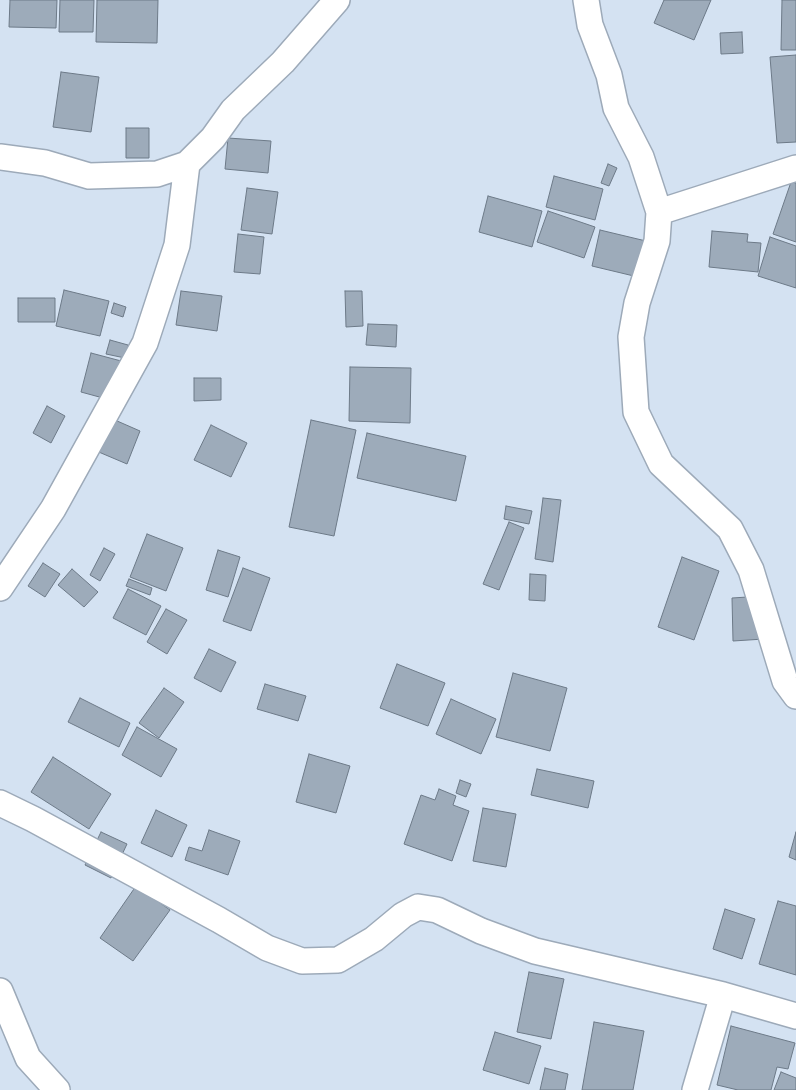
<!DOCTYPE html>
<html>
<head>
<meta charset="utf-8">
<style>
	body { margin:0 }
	canvas { display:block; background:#d4e2f2 }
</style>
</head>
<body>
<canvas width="796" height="1090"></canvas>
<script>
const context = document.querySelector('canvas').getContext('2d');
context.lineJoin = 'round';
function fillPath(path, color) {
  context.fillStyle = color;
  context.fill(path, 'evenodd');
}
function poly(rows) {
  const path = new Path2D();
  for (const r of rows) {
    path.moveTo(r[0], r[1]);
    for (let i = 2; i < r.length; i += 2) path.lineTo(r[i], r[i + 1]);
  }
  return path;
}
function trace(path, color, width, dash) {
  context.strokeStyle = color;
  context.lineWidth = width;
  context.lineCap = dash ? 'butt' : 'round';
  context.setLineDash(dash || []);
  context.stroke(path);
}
const building = poly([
	[10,0,57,0,56,28,9,27,10,0],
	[60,0,94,0,93,32,59,32,60,0],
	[97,0,158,0,157,43,96,42,97,0],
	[664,0,711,0,694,40,654,23,664,0],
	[782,0,796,0,796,50,781,50,782,0],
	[742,32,743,53,721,54,720,33,742,32],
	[796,55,796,142,777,143,770,57,796,55],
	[61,72,99,77,91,132,53,127,61,72],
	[126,128,149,128,149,158,126,158,126,128],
	[228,138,271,141,268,173,225,169,228,138],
	[608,164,617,168,609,186,601,183,608,164],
	[554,176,603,189,595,220,546,207,554,176],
	[791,182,796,183,796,242,773,234,791,182],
	[247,188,278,192,272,234,241,230,247,188],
	[488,196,542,211,532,247,479,232,488,196],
	[548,211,595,227,584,258,537,242,548,211],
	[600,230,646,241,638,277,592,266,600,230],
	[712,231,748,234,747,242,761,243,758,272,709,267,712,231],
	[238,234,264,237,260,274,234,272,238,234],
	[770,237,796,246,796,288,758,276,770,237],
	[64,290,109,301,100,336,56,326,64,290],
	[181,291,222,296,217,331,176,325,181,291],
	[345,291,362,291,363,326,346,327,345,291],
	[18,298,55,298,55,322,18,322,18,298],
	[114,303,126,307,123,317,111,313,114,303],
	[368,324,397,325,396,347,366,345,368,324],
	[110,340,128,345,125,358,106,354,110,340],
	[91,353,125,362,114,401,81,392,91,353],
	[350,367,411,368,410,423,349,421,350,367],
	[194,378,221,378,221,400,194,401,194,378],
	[47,406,65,416,51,443,33,433,47,406],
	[108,417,140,431,127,464,94,450,108,417],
	[311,420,356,430,334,536,289,527,311,420],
	[211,425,247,443,231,477,194,460,211,425],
	[367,433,466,456,456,501,357,478,367,433],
	[543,498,561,500,553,562,535,559,543,498],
	[506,506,532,511,529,524,504,519,506,506],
	[509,522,524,528,499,590,483,584,509,522],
	[147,534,183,548,166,591,130,577,147,534],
	[104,548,115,554,100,581,90,575,104,548],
	[218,550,240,557,228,597,206,590,218,550],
	[682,557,719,571,694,640,658,627,682,557],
	[43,563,60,574,45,597,28,586,43,563],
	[243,568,270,578,251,631,223,621,243,568],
	[72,569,98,592,84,607,58,585,72,569],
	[530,574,546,575,545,601,529,600,530,574],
	[129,579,152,588,150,595,126,586,129,579],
	[128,589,161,606,146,635,113,618,128,589],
	[763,596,764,639,733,641,732,598,763,596],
	[166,609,187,620,167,654,147,642,166,609],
	[209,649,236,662,221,692,194,678,209,649],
	[397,664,445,683,428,726,380,708,397,664],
	[513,673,567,688,550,751,496,737,513,673],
	[265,684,306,696,298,721,257,709,265,684],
	[164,688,184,702,159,738,139,723,164,688],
	[80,698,130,723,119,747,68,722,80,698],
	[451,699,496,719,481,754,436,734,451,699],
	[137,727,177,749,161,777,122,755,137,727],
	[309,754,350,766,336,813,296,802,309,754],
	[53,757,111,794,89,829,31,792,53,757],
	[537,769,594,781,588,808,531,795,537,769],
	[460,780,471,784,466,797,456,793,460,780],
	[439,789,456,796,453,805,469,811,452,861,404,844,421,795,435,800,439,789],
	[483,808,516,814,506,867,473,861,483,808],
	[156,810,187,825,172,857,141,843,156,810],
	[209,830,240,841,228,875,185,860,189,847,202,851,209,830],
	[101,832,127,844,111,878,85,865,101,832],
	[796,832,796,860,789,857,796,832],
	[136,886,170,910,133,961,100,938,136,886],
	[778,901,796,906,796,975,759,964,778,901],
	[725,909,755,919,742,959,713,949,725,909],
	[529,972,564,979,551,1039,517,1032,529,972],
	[594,1022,644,1031,633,1090,582,1090,594,1022],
	[731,1026,795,1043,788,1069,777,1067,771,1090,738,1090,717,1085,731,1026],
	[495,1032,541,1046,529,1084,483,1070,495,1032],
	[545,1068,568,1074,565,1090,540,1090,545,1068],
	[781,1072,796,1078,796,1090,774,1090,781,1072]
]);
const minor = poly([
	[586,0,590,25,609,75,616,108,641,157,659,212,657,241,637,303,631,337,636,412,661,464,730,529,751,570,785,681,796,696],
	[0,157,45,163,89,176,157,174,187,164,213,138,233,110,283,62,337,0],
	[659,212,796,168],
	[0,588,53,509,145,343,177,245,187,164],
	[0,803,33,819,219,920,267,948,302,961,338,960,374,939,403,915,418,907,437,910,481,931,535,951,723,995,796,1016],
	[0,991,28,1058,57,1090],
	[695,1090,723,995]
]);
fillPath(building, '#9dabba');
trace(building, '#6d7a88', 1);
trace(minor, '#9daab9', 28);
trace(minor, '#fff', 25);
</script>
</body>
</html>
